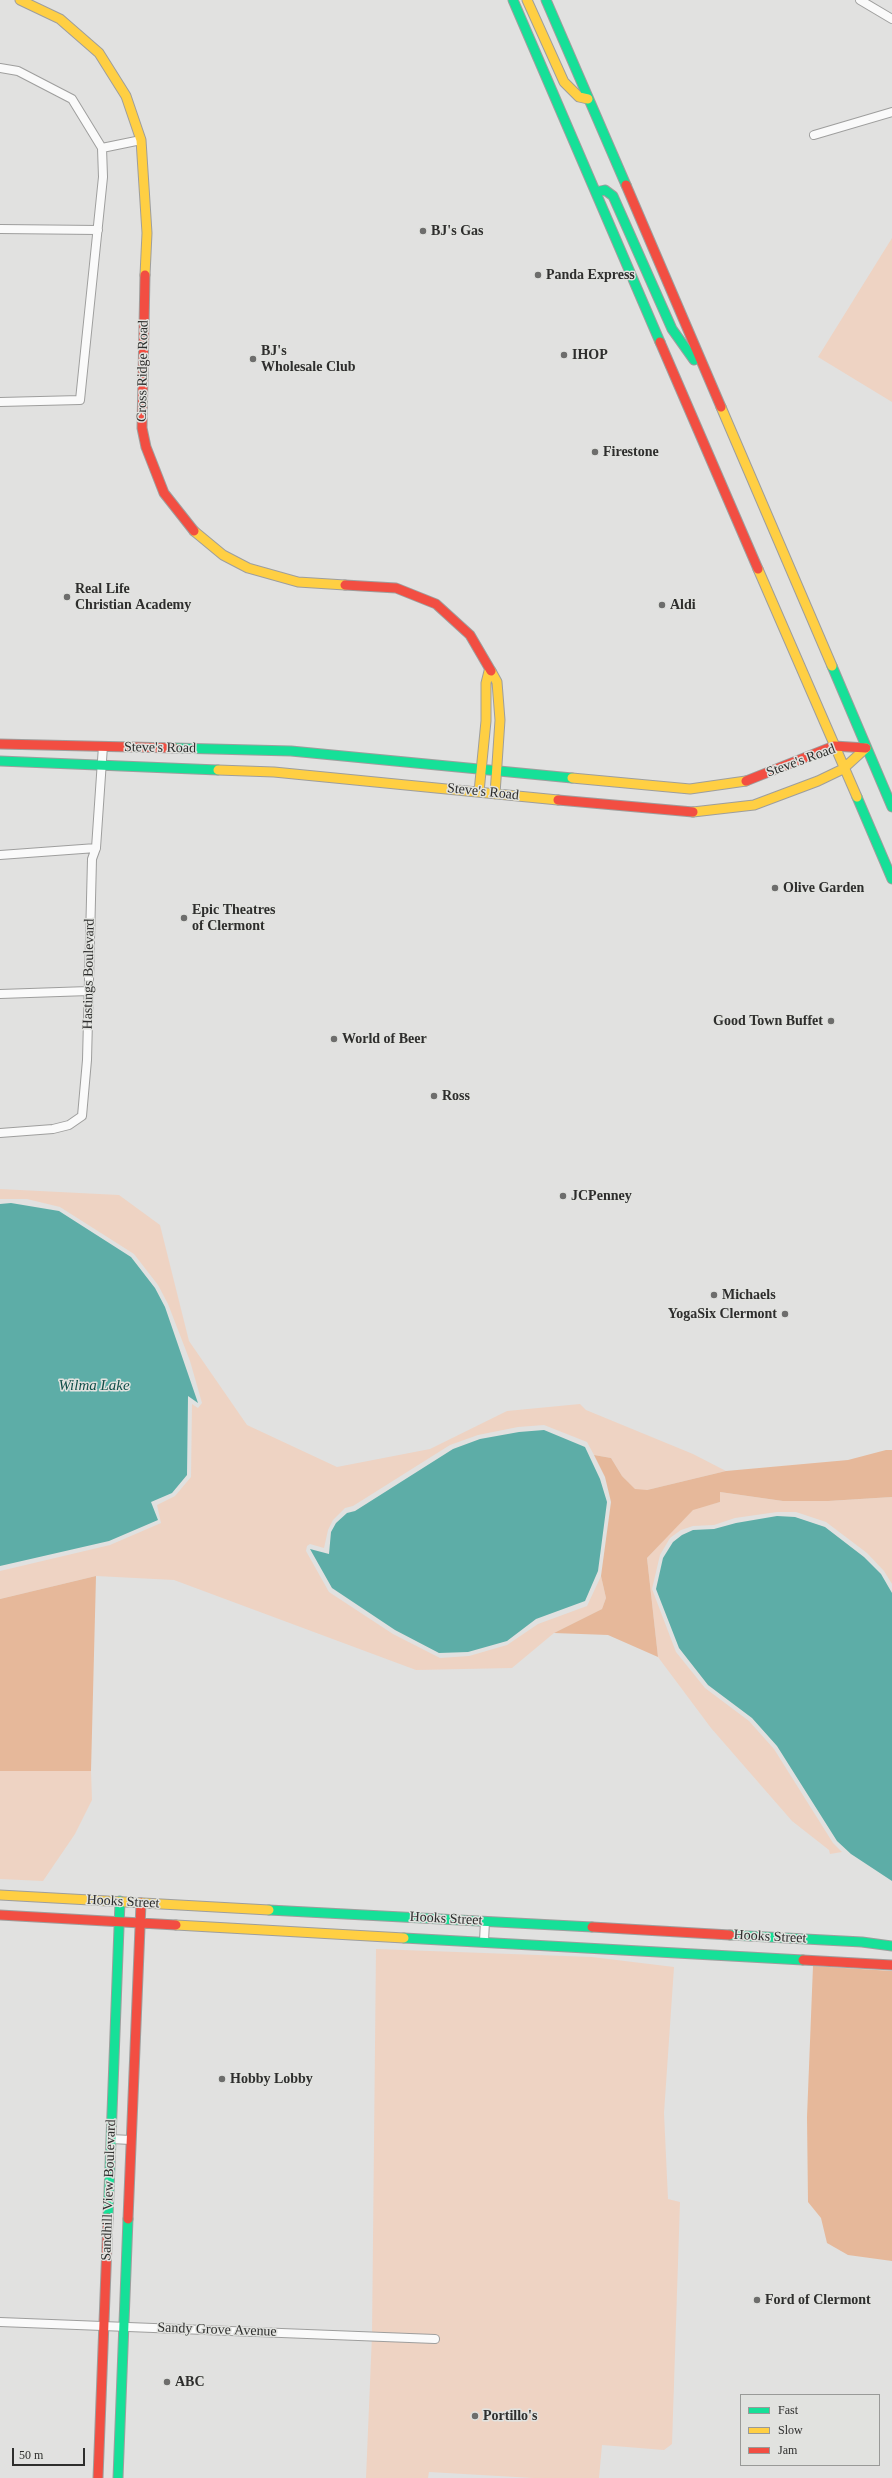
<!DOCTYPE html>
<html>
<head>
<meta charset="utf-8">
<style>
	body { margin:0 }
	#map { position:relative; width:892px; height:2478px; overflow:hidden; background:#e1e1e0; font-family:Georgia,serif }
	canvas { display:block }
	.legend { position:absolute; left:740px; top:2394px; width:140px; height:72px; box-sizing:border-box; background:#e1e2df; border:1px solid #999a98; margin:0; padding:5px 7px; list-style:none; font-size:12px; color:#2e2e2d }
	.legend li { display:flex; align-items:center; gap:8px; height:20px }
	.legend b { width:20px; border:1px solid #999a98 }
	.scale { position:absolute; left:12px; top:2448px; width:73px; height:18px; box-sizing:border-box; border:2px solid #2e2e2d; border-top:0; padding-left:5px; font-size:12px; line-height:14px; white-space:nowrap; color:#2e2e2d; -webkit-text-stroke:3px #e1e2df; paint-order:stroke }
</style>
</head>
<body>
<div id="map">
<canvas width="892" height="2478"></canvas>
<ul class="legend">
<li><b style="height:5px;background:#16e098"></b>Fast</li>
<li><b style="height:5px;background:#ffcf43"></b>Slow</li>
<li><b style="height:5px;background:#f24e42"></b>Jam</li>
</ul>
<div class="scale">50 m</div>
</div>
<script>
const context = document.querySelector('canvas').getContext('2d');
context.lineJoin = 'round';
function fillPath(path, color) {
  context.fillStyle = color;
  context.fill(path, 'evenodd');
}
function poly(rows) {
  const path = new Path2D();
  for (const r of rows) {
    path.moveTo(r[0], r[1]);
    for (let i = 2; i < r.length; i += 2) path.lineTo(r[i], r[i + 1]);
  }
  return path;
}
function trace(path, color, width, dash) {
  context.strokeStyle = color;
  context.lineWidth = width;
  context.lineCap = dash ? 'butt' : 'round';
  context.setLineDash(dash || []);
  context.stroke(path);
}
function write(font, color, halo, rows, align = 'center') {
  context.font = font + ' Georgia,serif';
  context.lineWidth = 3;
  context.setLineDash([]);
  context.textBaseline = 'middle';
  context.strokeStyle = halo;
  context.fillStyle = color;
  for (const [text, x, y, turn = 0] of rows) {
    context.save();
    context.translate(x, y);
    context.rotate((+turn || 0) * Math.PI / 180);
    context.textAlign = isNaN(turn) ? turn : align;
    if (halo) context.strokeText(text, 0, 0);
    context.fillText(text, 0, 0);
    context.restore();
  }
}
const green = poly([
	[892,238,892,402,818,357],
	[0,1189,119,1195,160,1225,189,1341,247,1425,337,1467,430,1449,507,1411,580,1404,586,1410,693,1454,726,1471,647,1490,635,1490,622,1476,611,1458,594,1455,587,1442,544,1425,518,1427,478,1435,450,1445,353,1506,345,1508,333,1520,328,1530,324,1548,310,1544,307,1546,306,1551,329,1592,393,1634,440,1658,469,1656,507,1645,538,1624,587,1606,601,1576,606,1598,602,1609,554,1633,512,1668,416,1670,174,1580,96,1576,0,1599,0,1571,110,1545,161,1523,157,1505,175,1496,191,1477,192,1404,198,1408,202,1403,190,1361,168,1304,158,1285,134,1254,60,1207,27,1199,0,1199],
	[720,1492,783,1501,829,1501,892,1497,892,1584,884,1571,867,1553,826,1522,796,1512,777,1512,735,1518,714,1525,693,1526,681,1530,670,1538,660,1555,652,1589,676,1652,705,1688,749,1721,774,1749,833,1843,842,1852,830,1854,829,1850,792,1821,711,1728,658,1657,647,1558,693,1509,720,1502],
	[0,1771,91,1771,92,1800,75,1834,43,1881,0,1879],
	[376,1949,592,1957,674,1967,664,2113,668,2199,680,2202,672,2444,664,2450,602,2445,599,2478,533,2478,429,2472,428,2478,366,2478,372,2335]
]);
const forest = poly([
	[886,1450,892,1450,892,1497,828,1501,783,1501,720,1492,720,1502,693,1510,647,1558,658,1657,608,1635,554,1633,602,1609,606,1598,601,1576,611,1502,605,1477,594,1455,611,1458,622,1476,635,1489,647,1490,726,1471,848,1460],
	[96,1576,91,1771,0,1771,0,1599],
	[813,1966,892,1971,892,2261,848,2255,827,2243,821,2218,808,2202,807,2117]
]);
const water = poly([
	[11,1203,59,1211,131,1257,155,1288,165,1307,198,1403,188,1396,187,1475,172,1493,151,1502,158,1520,109,1541,0,1566,0,1204],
	[544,1430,585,1447,600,1479,607,1502,598,1571,585,1601,536,1619,507,1641,468,1652,439,1653,395,1630,332,1588,310,1549,329,1554,331,1532,336,1523,347,1513,355,1511,453,1449,480,1439,519,1432],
	[777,1516,795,1517,825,1527,864,1557,881,1574,892,1593,892,1881,851,1854,837,1841,777,1746,752,1718,708,1685,679,1648,656,1589,663,1558,673,1542,682,1535,693,1530,714,1529,736,1523]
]);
const street = poly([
	[860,0,892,19],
	[0,68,18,71,72,99,102,148,103,177,80,400,0,402],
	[814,135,892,112],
	[102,148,141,140],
	[0,229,98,230],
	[0,855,96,848],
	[0,994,89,991],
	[0,1133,53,1129,69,1125,82,1116,87,1060,92,859,96,848,103,746],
	[484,1941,485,1921],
	[111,2139,131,2140],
	[0,2322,435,2339]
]);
const fast = poly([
	[513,0,660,342],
	[546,0,626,185],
	[596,192,605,190,613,196,672,329,694,360],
	[832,666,892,807],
	[174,748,291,751,572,778],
	[0,761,218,770],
	[857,797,892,879],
	[269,1910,592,1927],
	[730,1935,862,1942,892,1946],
	[404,1938,803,1960],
	[108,2218,120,1901],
	[118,2478,128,2219]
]);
const slow = poly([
	[20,0,60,19,99,53,126,96,141,140,147,233,145,275],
	[527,0,564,82,579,97,588,99],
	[721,407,832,666],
	[194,531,223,555,248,568,298,582,345,585],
	[758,569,857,797],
	[491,671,497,682,500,720,495,794],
	[218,770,274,772,558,800],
	[572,778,690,789,746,781],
	[479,792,486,721,486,683,489,671],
	[693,812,754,805,818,781,843,769,866,748],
	[0,1895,269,1910],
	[176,1925,404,1938]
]);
const jam = poly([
	[626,185,721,407],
	[145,275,142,428,146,447,164,493,194,531],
	[660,342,758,569],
	[345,585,396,588,436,604,470,635,491,671],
	[0,744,174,748],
	[746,781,834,746,866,748],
	[558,800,693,812],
	[0,1915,176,1925],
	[592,1927,730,1935],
	[803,1960,892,1965],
	[128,2219,141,1903],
	[98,2478,108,2218]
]);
const markers = [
	[423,231,4,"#6d6d6c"],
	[538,275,4,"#6d6d6c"],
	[564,355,4,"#6d6d6c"],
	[253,359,4,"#6d6d6c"],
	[595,452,4,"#6d6d6c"],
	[67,597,4,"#6d6d6c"],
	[662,605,4,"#6d6d6c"],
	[775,888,4,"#6d6d6c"],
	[184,918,4,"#6d6d6c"],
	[831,1021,4,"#6d6d6c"],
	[334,1039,4,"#6d6d6c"],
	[434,1096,4,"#6d6d6c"],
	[563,1196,4,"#6d6d6c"],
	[714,1295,4,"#6d6d6c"],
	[785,1314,4,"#6d6d6c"],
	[222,2079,4,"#6d6d6c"],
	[757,2300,4,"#6d6d6c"],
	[167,2382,4,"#6d6d6c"],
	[475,2416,4,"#6d6d6c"]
];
const poiNames = [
	["BJ's Gas",431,231],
	["Panda Express",546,275],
	["BJ's",261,351],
	["Wholesale Club",261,367],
	["IHOP",572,355],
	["Firestone",603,452],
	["Real Life",75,589],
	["Christian Academy",75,605],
	["Aldi",670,605],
	["Olive Garden",783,888],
	["Epic Theatres",192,910],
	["of Clermont",192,926],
	["Good Town Buffet",823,1021,"right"],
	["World of Beer",342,1039],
	["Ross",442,1096],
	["JCPenney",571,1196],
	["Michaels",722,1295],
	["YogaSix Clermont",777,1314,"right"],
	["Hobby Lobby",230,2079],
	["Ford of Clermont",765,2300],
	["ABC",175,2382],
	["Portillo's",483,2416]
];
const streetNames = [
	["Cross Ridge Road",143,371,-89],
	["Steve's Road",160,748,1],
	["Steve's Road",801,761,-20],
	["Steve's Road",483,792,6],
	["Hastings Boulevard",89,974,-89],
	["Hooks Street",123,1902,3],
	["Hooks Street",446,1919,3],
	["Hooks Street",770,1937,3],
	["Sandhill View Boulevard",109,2190,-88],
	["Sandy Grove Avenue",217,2330,2]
];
const waterNames = [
	["Wilma Lake",94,1386]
];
fillPath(green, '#eed3c3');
fillPath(forest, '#e6b89a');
fillPath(water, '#5dada7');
trace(street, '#9e9e9d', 10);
trace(fast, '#9e9e9d', 11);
trace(slow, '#9e9e9d', 11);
trace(jam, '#9e9e9d', 11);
trace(street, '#fafafa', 8);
trace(fast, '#16e098', 9);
trace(slow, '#ffcf43', 9);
trace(jam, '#f24e42', 9);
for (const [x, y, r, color] of markers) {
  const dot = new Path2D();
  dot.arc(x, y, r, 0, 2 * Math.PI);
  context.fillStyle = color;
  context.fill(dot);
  trace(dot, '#e1e2df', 1.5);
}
write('bold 14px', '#2e2e2d', '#e1e2df', poiNames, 'left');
write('14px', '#2e2e2d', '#e1e2df', streetNames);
write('italic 15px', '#104e49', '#e1e2df', waterNames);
</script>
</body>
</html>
